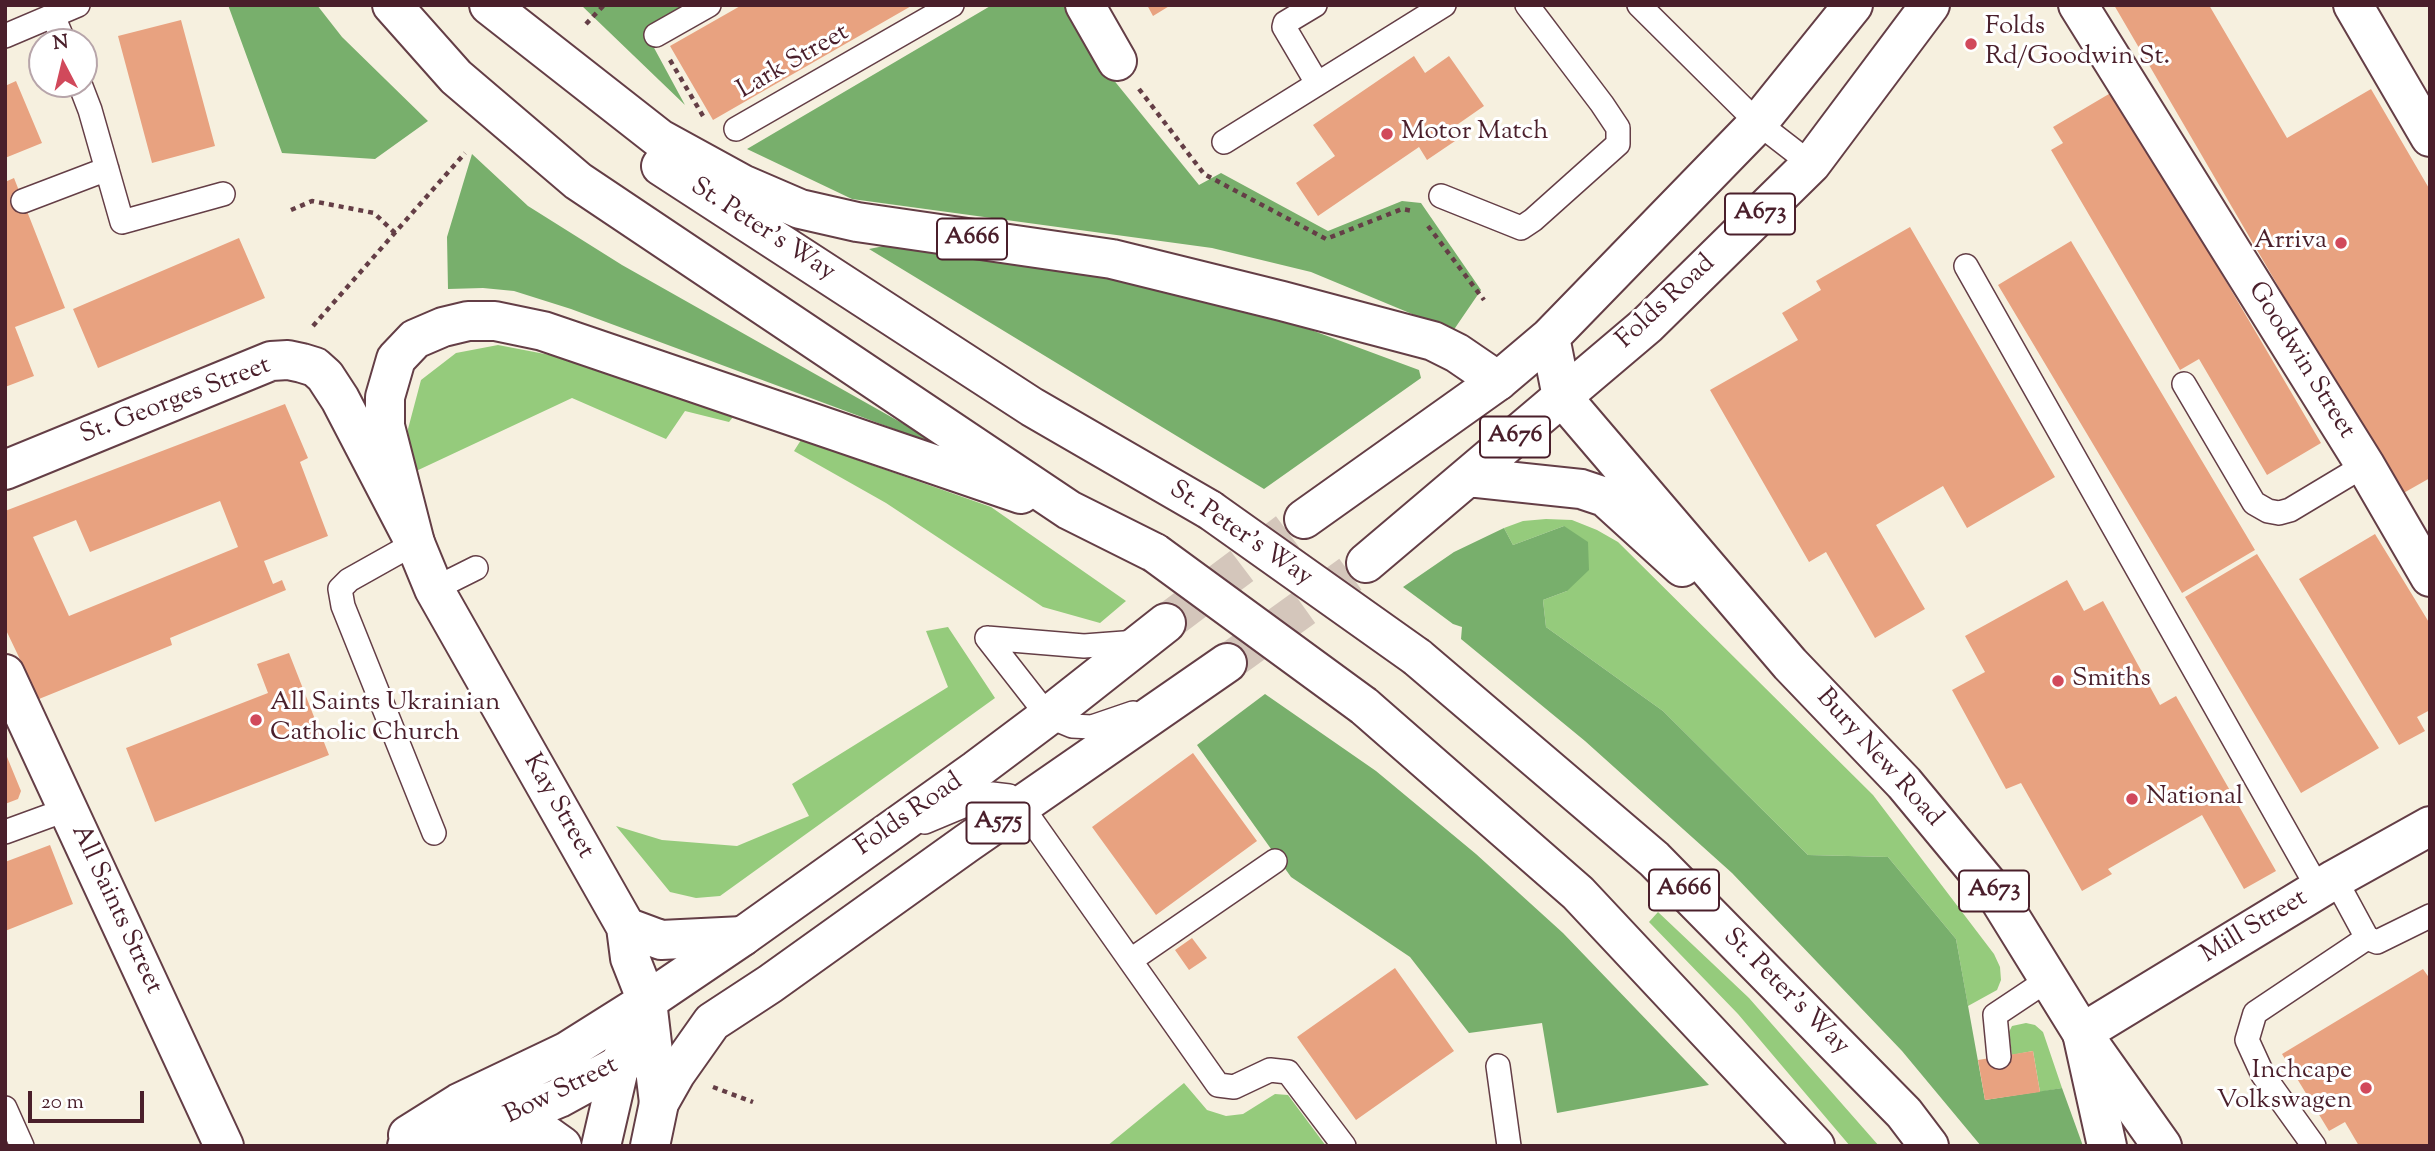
<!DOCTYPE html>
<html>
<head>
<meta charset="utf-8">
<style>
	body { margin:0 }
	#map { position:relative; width:2435px; height:1151px; overflow:hidden; background:#f6f0df; font-family:"Sorts Mill Goudy",serif }
	canvas { display:block }
	.frame { position:absolute; inset:0; border:7px solid #4a1f2b; pointer-events:none }
	.north { position:absolute; left:28px; top:28px; width:70px; height:70px; box-sizing:border-box; background:#fff; border:2px solid #b7a5aa; border-radius:50%; rotate:353deg; font-size:19px; font-weight:700; line-height:28px; text-align:center; color:#4a1f2b }
	.north::after { content:''; display:block; margin:auto; width:24px; height:32px; background:#d1495b; clip-path:polygon(50% 0,100% 100%,50% 72%,0 100%) }
	.scale { position:absolute; left:28px; top:1091px; width:116px; height:32px; box-sizing:border-box; border:4px solid #4a1f2b; border-top:0; padding-left:9px; font-size:21px; line-height:24px; white-space:nowrap; color:#4a1f2b; -webkit-text-stroke:5px #fff; paint-order:stroke }
</style>
</head>
<body>
<div id="map">
<canvas width="2435" height="1151"></canvas>
<div class="frame"></div>
<div class="north">N</div>
<div class="scale">20 m</div>
</div>
<script>
const context = document.querySelector('canvas').getContext('2d');
context.lineJoin = 'round';
function fillPath(path, color) {
  context.fillStyle = color;
  context.fill(path, 'evenodd');
}
function poly(rows) {
  const path = new Path2D();
  for (const r of rows) {
    path.moveTo(r[0], r[1]);
    for (let i = 2; i < r.length; i += 2) path.lineTo(r[i], r[i + 1]);
  }
  return path;
}
function trace(path, color, width, dash) {
  context.strokeStyle = color;
  context.lineWidth = width;
  context.lineCap = dash ? 'butt' : 'round';
  context.setLineDash(dash || []);
  context.stroke(path);
}
function write(font, color, halo, rows, align = 'center') {
  context.font = font + ' "Sorts Mill Goudy",serif';
  context.lineWidth = 6;
  context.setLineDash([]);
  context.textBaseline = 'middle';
  context.strokeStyle = halo;
  context.fillStyle = color;
  for (const [text, x, y, turn = 0] of rows) {
    context.save();
    context.translate(x, y);
    context.rotate((+turn || 0) * Math.PI / 180);
    context.textAlign = isNaN(turn) ? turn : align;
    if (halo) context.strokeText(text, 0, 0);
    context.fillText(text, 0, 0);
    context.restore();
  }
}
const green = poly([
	[498,345,550,355,737,412,729,422,685,411,666,439,572,398,414,472,409,456,408,429,421,380,456,353],
	[801,440,991,507,1126,601,1100,623,1043,607,886,503,794,451],
	[1546,519,1572,520,1597,530,1618,542,1873,795,1994,954,2000,967,2001,980,1997,990,1968,1006,1956,939,1888,857,1808,855,1663,711,1546,627,1543,600,1567,591,1564,526,1513,545,1504,528,1523,521],
	[948,627,995,698,720,896,696,898,670,892,616,826,662,840,737,846,809,816,792,784,948,687,926,631],
	[1658,912,1749,998,1879,1146,1850,1146,1738,1014,1649,922],
	[2026,1023,2035,1025,2043,1032,2062,1088,2040,1092,2033,1051,2012,1055,2009,1032,2012,1026],
	[1184,1083,1207,1110,1226,1116,1243,1114,1275,1094,1288,1095,1326,1146,1107,1146]
]);
const forest = poly([
	[228,5,317,5,342,37,428,121,375,159,282,153],
	[581,5,695,5,646,33,685,105],
	[992,5,1066,5,1108,73,1199,185,1221,173,1328,231,1402,201,1421,203,1481,290,1453,331,1311,272,1212,248,852,199,747,149],
	[472,154,528,206,622,265,948,449,571,309,514,291,483,288,448,289,447,237],
	[884,246,1081,272,1276,317,1419,370,1421,378,1264,489,869,249],
	[1564,526,1588,542,1589,570,1567,591,1543,600,1546,627,1663,711,1808,855,1888,857,1956,939,1985,1100,2062,1088,2083,1146,1981,1146,1902,1051,1732,873,1585,741,1461,639,1462,627,1453,624,1403,587,1454,552,1504,528,1513,545],
	[1265,694,1376,771,1476,854,1563,933,1709,1085,1557,1113,1542,1023,1469,1033,1410,957,1291,877,1197,745]
]);
const building = poly([
	[742,5,913,5,713,120,670,46],
	[1147,5,1171,5,1153,16],
	[2114,5,2209,5,2287,138,2371,89,2430,190,2430,478,2400,495],
	[181,20,215,146,152,163,118,36],
	[1414,56,1425,73,1449,56,1484,106,1451,129,1458,139,1427,160,1419,147,1318,216,1296,183,1335,156,1313,125],
	[16,81,42,143,5,158,5,86],
	[2114,91,2321,443,2267,475,2199,359,2180,370,2051,150,2063,143,2053,127],
	[14,178,65,308,15,327,34,376,5,387,5,182],
	[1910,227,2055,477,1967,528,1943,486,1876,525,1925,609,1875,638,1826,552,1809,562,1710,390,1798,340,1782,313,1821,290,1816,281],
	[239,238,265,298,98,368,73,309],
	[2071,241,2255,550,2182,593,1998,285],
	[285,404,308,458,300,462,328,536,264,561,273,584,282,580,286,590,170,638,172,645,39,699,5,628,5,511],
	[220,501,238,547,69,616,33,537,76,520,90,552],
	[2375,534,2430,624,2430,710,2417,717,2425,731,2399,745,2299,579],
	[2257,554,2379,748,2301,793,2185,597],
	[2067,580,2084,611,2103,601,2160,705,2176,696,2276,871,2244,889,2202,815,2108,869,2112,874,2082,891,2021,783,2006,789,1952,690,1985,672,1965,636],
	[289,653,329,755,155,822,126,748,268,693,257,664],
	[5,752,21,791,18,799,5,804],
	[1193,753,1257,841,1156,915,1092,827],
	[50,845,73,904,5,931,5,862],
	[1192,938,1207,958,1189,970,1175,950],
	[1395,968,1454,1051,1356,1120,1297,1037],
	[2423,969,2430,979,2430,1146,2359,1146,2345,1122,2329,1131,2282,1054],
	[2033,1051,2040,1092,1985,1100,1978,1060]
]);
const primaryTunnel = poly([
	[1166,623,1304,519],
	[1227,663,1366,563]
]);
const path = poly([
	[586,24,604,5],
	[670,60,703,116],
	[1139,89,1204,174,1326,239,1402,209,1413,211],
	[291,210,312,201,374,213,395,233],
	[1428,226,1484,300],
	[313,326,465,153],
	[713,1087,753,1102]
]);
const service = poly([
	[1315,5,1285,23,1284,27,1317,83],
	[1639,5,1758,123,1811,164],
	[53,16,64,42],
	[656,35,709,5],
	[5,36,78,5],
	[80,84,90,110,122,222,223,194],
	[736,129,952,5],
	[1224,142,1444,5],
	[1441,196,1521,228,1533,220,1618,144,1618,128,1602,104,1527,5],
	[23,201,107,169],
	[1966,266,2319,890],
	[2184,384,2254,503,2268,511,2279,513,2290,510,2365,465],
	[415,543,349,580,340,589,343,606,434,833],
	[434,589,476,568],
	[987,638,1048,716,1072,726,1092,727,1133,713],
	[987,638,1084,646,1137,642],
	[925,822,992,794,1009,796,1022,807,1218,1085,1234,1087,1270,1070,1288,1072,1344,1146],
	[5,832,68,809],
	[2335,879,2367,938,2377,942,2430,916],
	[1131,960,1275,861],
	[1999,1057,1995,1015,2049,979],
	[1498,1066,1509,1146],
	[5,1108,22,1146],
	[2314,1146,2263,1075,2247,1040,2255,1013,2367,938]
]);
const minor = poly([
	[1085,5,1117,61],
	[2078,5,2365,465,2430,577],
	[2353,5,2430,137],
	[5,674,224,1146],
	[2082,1033,2335,879,2430,826]
]);
const secondary = poly([
	[5,470,271,361,288,360,302,363,315,367,325,376,340,399,415,543,434,589,626,927,630,958,647,1001,659,1103],
	[626,927,661,940,743,936],
	[495,1125,534,1126,562,1146],
	[408,1135,459,1103,566,1052,647,1001],
	[407,1146,495,1125,559,1098,643,1052]
]);
const primary = poly([
	[1550,337,1562,397,1790,664,1904,783,1996,894,2082,1033,2162,1146],
	[1468,477,1581,489,1605,497,1682,567],
	[1304,519,1498,381,1550,337,1758,123,1853,5],
	[1366,563,1647,325,1811,164,1930,5],
	[601,1146,620,1064,647,1001,743,936,976,770,1048,716,1166,623],
	[650,1146,659,1103,676,1073,712,1022,770,984,967,843,1227,663]
]);
const trunk = poly([
	[392,5,456,77,578,181,1069,510,1155,553],
	[489,5,660,139,742,184,800,209,857,222,1112,259,1282,301,1433,341,1457,353,1498,381],
	[661,166,1032,407,1210,510],
	[415,543,385,426,385,397,396,359,415,339,443,327,468,321,495,321,543,331,1021,494],
	[1417,657,1654,859,1904,1113,1929,1146],
	[1364,706,1578,893,1815,1146],
	[2082,1033,2107,1146]
]);
const trunkBridge = poly([
	[1210,510,1417,657],
	[1155,553,1364,706]
]);
const markers = [
	[1971,44,7,"#d1495b"],
	[1387,134,7,"#d1495b"],
	[2341,243,7,"#d1495b"],
	[2058,681,7,"#d1495b"],
	[256,720,7,"#d1495b"],
	[2132,799,7,"#d1495b"],
	[2366,1088,7,"#d1495b"]
];
const shields = [
	[1760,214,70],
	[972,239,70],
	[1515,437,70],
	[998,823,63],
	[1684,890,70],
	[1994,891,70]
];
const shieldNames = [
	["A673",1760,214],
	["A666",972,239],
	["A676",1515,437],
	["A575",998,823],
	["A666",1684,890],
	["A673",1994,891]
];
const poiNames = [
	["Folds",1985,29],
	["Rd/Goodwin St.",1985,59],
	["Motor Match",1401,134],
	["Arriva",2327,243,"right"],
	["Smiths",2072,681],
	["All Saints Ukrainian",270,705],
	["Catholic Church",270,735],
	["National",2146,799],
	["Inchcape",2352,1073,"right"],
	["Volkswagen",2352,1103,"right"]
];
const streetNames = [
	["Lark Street",794,63,-30],
	["St. Peter's Way",762,231,33],
	["Folds Road",1667,303,-43],
	["Goodwin Street",2300,361,58],
	["St. Georges Street",176,402,-21],
	["St. Peter's Way",1240,535,34],
	["Bury New Road",1878,759,48],
	["Kay Street",557,807,60],
	["Folds Road",910,816,-35],
	["All Saints Street",115,910,65],
	["Mill Street",2255,928,-31],
	["St. Peter's Way",1785,993,45],
	["Bow Street",562,1092,-26]
];
fillPath(green, '#95cb7c');
fillPath(forest, '#78af6c');
fillPath(building, '#e8a280');
trace(primaryTunnel, '#d4c6bb', 38, [38, 19]);
trace(service, '#643e46', 26);
trace(minor, '#643e46', 42);
trace(secondary, '#643e46', 42);
trace(primary, '#643e46', 42);
trace(trunk, '#643e46', 42);
trace(path, '#643e46', 4.5, [5, 5]);
trace(service, '#fff', 23);
trace(minor, '#fff', 38);
trace(secondary, '#fff', 38);
trace(primary, '#fff', 38);
trace(trunk, '#fff', 38);
trace(trunkBridge, '#643e46', 42, []);
trace(trunkBridge, '#fff', 38);
for (const [x, y, r, color] of markers) {
  const dot = new Path2D();
  dot.arc(x, y, r, 0, 2 * Math.PI);
  context.fillStyle = color;
  context.fill(dot);
  trace(dot, '#fff', 2.5);
}
for (const [x, y, w] of shields) {
  const box = new Path2D();
  box.roundRect(x - w / 2, y - 20.5, w, 41, 5);
  context.fillStyle = '#fff';
  context.fill(box);
  trace(box, '#4a1f2b', 2);
}
write('bold 24px', '#4a1f2b', null, shieldNames);
write('26px', '#4a1f2b', '#fff', poiNames, 'left');
write('26px', '#4a1f2b', '#fff', streetNames);
</script>
</body>
</html>
